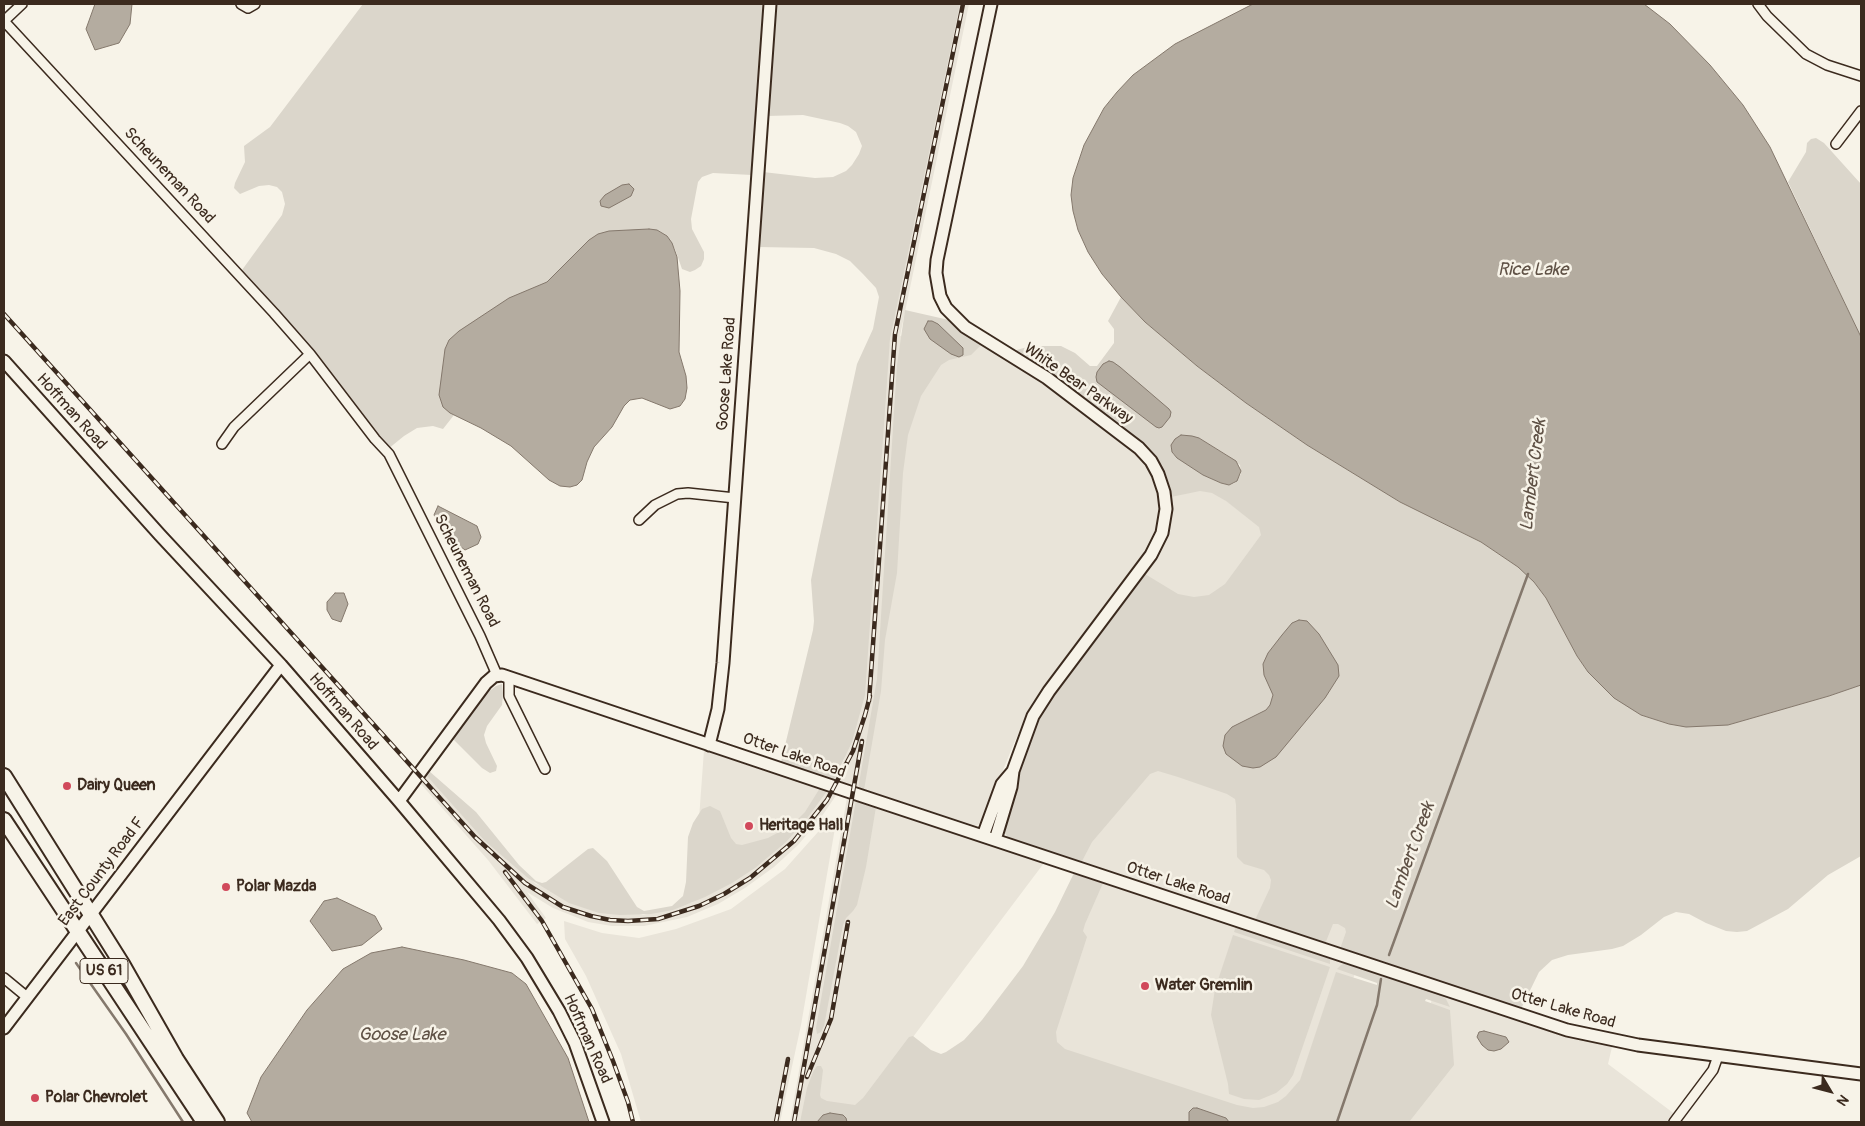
<!DOCTYPE html>
<html>
<head>
<meta charset="utf-8">
<style>
	body { margin:0 }
	#map { position:relative; width:1865px; height:1126px; overflow:hidden; background:#f7f3e8; font-family:Pangolin,sans-serif }
	canvas { display:block }
	.frame { position:absolute; inset:0; border:5px solid #3b2a1e; pointer-events:none }
	.north { position:absolute; left:1805px; top:1066px; width:50px; height:50px; -webkit-text-stroke:4px #f7f3e8; paint-order:stroke; rotate:127deg; font-size:14px; font-weight:700; line-height:20px; text-align:center; color:#3b2a1e }
	.north::after { content:''; display:block; margin:auto; width:18px; height:22px; background:#3b2a1e; clip-path:polygon(50% 0,100% 100%,50% 72%,0 100%) }
</style>
</head>
<body>
<div id="map">
<canvas width="1865" height="1126"></canvas>
<div class="frame"></div>
<div class="north">N</div>
</div>
<script>
const context = document.querySelector('canvas').getContext('2d');
context.lineJoin = 'round';
function fillPath(path, color) {
  context.fillStyle = color;
  context.fill(path, 'evenodd');
}
function poly(rows) {
  const path = new Path2D();
  for (const r of rows) {
    path.moveTo(r[0], r[1]);
    for (let i = 2; i < r.length; i += 2) path.lineTo(r[i], r[i + 1]);
  }
  return path;
}
function trace(path, color, width, dash) {
  context.strokeStyle = color;
  context.lineWidth = width;
  context.lineCap = dash ? 'butt' : 'round';
  context.setLineDash(dash || []);
  context.stroke(path);
}
function write(font, color, halo, rows, align = 'center') {
  context.font = font + ' Pangolin,sans-serif';
  context.lineWidth = 5;
  context.setLineDash([]);
  context.textBaseline = 'middle';
  context.strokeStyle = halo;
  context.fillStyle = color;
  for (const [text, x, y, turn = 0] of rows) {
    context.save();
    context.translate(x, y);
    context.rotate((+turn || 0) * Math.PI / 180);
    context.textAlign = isNaN(turn) ? turn : align;
    if (halo) context.strokeText(text, 0, 0);
    context.fillText(text, 0, 0);
    context.restore();
  }
}
const built = poly([
	[958,4,969,4,900,336,949,320,970,337,1041,381,1126,445,1141,458,1155,480,1160,499,1160,510,1156,533,1148,549,1033,703,1014,743,982,822,976,826,834,780,844,760,891,327],
	[1208,487,1297,554,1281,828,1351,928,1343,950,1011,839,1004,833,1004,821,1031,737,1038,718,1050,699,1160,552,1166,539,1170,525,1172,509,1170,493],
	[704,750,837,794,820,819,798,845,774,867,745,888,718,904,687,917,644,926,612,926,588,922,553,908,527,892,546,918,537,924,488,860,420,783,426,775,536,884,643,915,693,902],
	[847,798,1044,863,858,1110,800,1122,790,1122],
	[826,823,835,828,801,1025,780,1122,641,1122,621,1054,586,976,565,939,564,921,602,933,639,938,676,929,731,909,785,869],
	[1096,880,1357,967,1307,1122,967,1055],
	[1434,993,1554,1032,1612,1047,1608,1064,1676,1115,1670,1122,1398,1122,1397,1107]
]);
const green = poly([
	[363,4,764,4,752,175,713,173,702,177,698,182,691,219,692,229,704,252,704,259,701,266,695,270,690,272,682,269,675,249,666,236,659,231,450,413,454,415,443,429,433,426,417,428,404,436,388,449,320,359,242,270,282,215,285,204,282,192,277,187,269,185,259,186,240,194,234,188,235,183,245,162,244,146,270,127],
	[775,4,960,4,890,339,865,695,852,742,834,780,781,762,813,630,814,621,811,580,818,545,857,364,873,329,879,297,876,288,863,274,850,261,836,254,814,248,758,247,763,172,815,178,833,177,846,171,852,165,859,154,862,146,856,132,848,126,840,123,803,115,767,116],
	[1816,138,1824,143,1861,184,1861,337,1788,182,1806,152,1807,143,1811,139],
	[1121,297,1145,322,1197,366,1246,403,1307,445,1400,502,1481,542,1518,567,1534,582,1546,598,1577,656,1588,672,1641,715,1669,724,1728,725,1829,696,1861,685,1861,856,1828,875,1788,909,1747,931,1737,932,1726,931,1706,923,1689,914,1676,912,1664,917,1641,935,1623,946,1612,949,1568,955,1552,960,1539,972,1521,1009,1340,949,1346,932,1345,928,1338,924,1333,924,1325,944,1255,920,1270,888,1271,880,1269,875,1264,870,1244,864,1237,857,1236,805,1235,799,1227,794,1178,777,1158,771,1150,774,1092,842,1081,863,1008,838,1003,830,1008,809,1038,718,1050,699,1145,574,1178,594,1194,597,1209,595,1225,584,1261,535,1259,527,1226,501,1212,493,1200,491,1171,497,1163,470,1155,457,1143,444,1054,376,1013,351,1031,346,1061,346,1075,353,1090,366,1097,366,1114,343,1114,329,1108,321],
	[1199,438,1227,455,1240,465,1241,474,1235,483,1229,485,1221,483,1203,475,1173,454,1171,447],
	[905,310,949,320,960,330,981,345,971,355,949,360,941,365,921,396,908,435,903,473,897,573,885,640,881,691,864,790,858,789,877,679,897,365],
	[502,684,503,693,502,705,487,726,484,735,486,743,497,766,496,771,490,773,482,768,453,739,487,693,496,686],
	[429,771,476,812,519,865,536,881,542,883,546,882,588,849,593,848,607,861,637,907,644,911,672,906,683,896,686,882,688,837,693,823,702,809,710,806,720,811,731,838,736,844,742,845,768,838,792,825,805,812,820,788,827,791,808,817,786,842,755,868,732,883,705,897,673,910,651,914,620,915,599,913,569,903,528,878,485,841,426,775],
	[856,800,876,807,866,867,857,905,853,911,846,918,843,925,824,1026,821,1032,817,1034,816,1028],
	[1074,873,1103,883,1085,924,1083,931,1087,937,1056,1032,1057,1042,1065,1049,1237,1105,1253,1108,1264,1107,1278,1102,1286,1096,1300,1080,1336,972,1377,985,1377,983,1337,969,1341,965,1346,963,1438,994,1446,999,1450,1007,1426,999,1425,1001,1450,1010,1454,1065,1409,1122,847,1122,847,1120,830,1113,823,1115,817,1122,800,1122,807,1088,813,1072,817,1066,821,1066,823,1070,820,1095,821,1098,827,1101,855,1105,863,1098,909,1037,913,1036,931,1050,941,1054,946,1052,964,1040,982,1020,1023,966,1055,912],
	[1236,926,1326,956,1330,959,1330,964,1234,932],
	[1233,935,1330,967,1293,1075,1287,1084,1276,1093,1259,1100,1244,1099,1229,1094,1228,1084,1211,1015,1215,989]
]);
const water = poly([
	[95,4,132,4,130,24,119,43,95,50,86,29,95,4],
	[1253,4,1644,4,1670,24,1710,65,1743,105,1770,147,1861,337,1861,685,1829,696,1728,725,1686,727,1669,724,1641,715,1614,698,1588,672,1577,656,1546,598,1534,582,1518,567,1481,542,1400,502,1307,445,1246,403,1197,366,1145,322,1121,297,1102,274,1088,252,1078,230,1073,211,1071,195,1073,178,1084,145,1104,108,1117,92,1133,75,1175,44,1253,4],
	[629,184,634,189,631,196,609,208,601,206,600,201,605,195,622,185,629,184],
	[649,229,657,230,667,236,672,243,677,257,680,291,679,352,686,376,687,388,685,399,680,406,670,409,642,398,630,400,624,406,612,427,594,447,587,462,582,480,577,485,570,487,560,486,549,480,511,446,481,428,450,413,443,407,439,395,445,349,449,340,459,331,509,298,547,282,589,240,598,234,609,231,649,229],
	[928,321,932,321,938,324,963,348,963,355,959,357,951,354,930,339,924,329,928,321],
	[1109,361,1113,362,1120,367,1169,409,1171,412,1170,417,1162,427,1159,428,1156,427,1097,382,1096,377,1097,372,1103,364,1109,361],
	[1181,435,1192,436,1199,438,1236,461,1241,471,1237,481,1229,485,1221,483,1203,475,1177,458,1172,452,1171,445,1175,439,1181,435],
	[438,506,477,526,481,537,478,544,465,550,448,537,434,515,438,506],
	[335,593,344,593,348,604,341,622,332,619,327,610,327,602,335,593],
	[1299,620,1307,621,1319,634,1338,665,1339,676,1325,698,1276,757,1260,767,1253,768,1242,766,1226,754,1223,746,1225,735,1232,727,1266,710,1270,705,1273,695,1264,675,1263,664,1268,653,1282,635,1292,623,1299,620],
	[337,898,375,916,382,929,362,945,332,951,310,921,324,901,337,898],
	[402,947,464,960,512,973,526,984,568,1058,589,1122,252,1122,247,1113,261,1077,307,1010,343,969,371,953,402,947],
	[1484,1031,1506,1037,1509,1042,1501,1049,1494,1051,1488,1050,1482,1045,1477,1037,1479,1032,1484,1031],
	[1197,1108,1226,1118,1229,1122,1189,1122,1189,1112,1193,1108,1197,1108],
	[830,1113,843,1115,846,1118,847,1122,817,1122,823,1115,830,1113]
]);
const stream = poly([
	[1389,955,1528,574],
	[76,963,126,1034,183,1122],
	[1337,1122,1377,1005,1381,979]
]);
const minor = poly([
	[241,4,248,8,255,4],
	[1758,4,1767,16,1806,54,1827,65,1861,76],
	[4,21,274,313,310,354,375,439,389,454,480,636,497,675],
	[4,21,22,4],
	[1836,144,1861,111],
	[222,444,234,427,310,354],
	[639,520,655,505,677,494,688,493,735,498],
	[509,677,509,696,545,769],
	[4,978,27,997],
	[1674,1122,1713,1070,1718,1056]
]);
const tertiary = poly([
	[991,4,937,260,936,273,940,296,946,308,965,327,1047,378,1139,448,1151,461,1158,474,1164,492,1166,509,1162,533,1151,555,1049,691,1033,716,1013,771,1011,787,995,840],
	[4,361,160,535,281,665,399,801,499,920,527,958,559,1011,575,1043,603,1122],
	[709,745,718,709,723,663,770,4],
	[399,801,486,683,494,676,502,675,853,793,1567,1030,1638,1045,1861,1074],
	[983,836,1002,784,1013,771],
	[4,1028,281,665]
]);
const primary = poly([
	[4,776,122,964,176,1059,217,1122],
	[4,820,204,1122]
]);
const rail = poly([
	[4,314,475,837,525,883,563,907,591,916,610,920,628,921,658,919,699,906,724,894,750,878,794,841,827,800,853,751,865,715,870,696],
	[869,701,895,334,963,4],
	[505,872,542,921,592,1009,613,1061,628,1102,633,1122],
	[807,1077,831,1019,848,922],
	[776,1122,788,1059],
	[794,1122,862,741]
]);
const markers = [
	[67,786,5,"#d1495b"],
	[749,826,5,"#d1495b"],
	[226,887,5,"#d1495b"],
	[1145,986,5,"#d1495b"],
	[35,1098,5,"#d1495b"]
];
const shields = [
	[104,971,48]
];
const shieldNames = [
	["US 61",104,971]
];
const streetNames = [
	["Scheuneman Road",169,176,47],
	["Goose Lake Road",727,374,-86],
	["White Bear Parkway",1078,384,35],
	["Hoffman Road",71,412,48],
	["Scheuneman Road",466,571,63],
	["Hoffman Road",343,712,49],
	["Otter Lake Road",794,756,19],
	["East County Road F",102,872,-53],
	["Otter Lake Road",1178,884,18],
	["Otter Lake Road",1563,1009,16],
	["Hoffman Road",587,1039,66]
];
const poiNames = [
	["Dairy Queen",77,786],
	["Heritage Hall",759,826],
	["Polar Mazda",236,887],
	["Water Gremlin",1155,986],
	["Polar Chevrolet",45,1098]
];
const waterNames = [
	["Rice Lake",1533,270],
	["Lambert Creek",1534,475,-83],
	["Lambert Creek",1411,856,-70],
	["Goose Lake",402,1035]
];
fillPath(built, '#e9e4d9');
fillPath(green, '#dbd6cb');
fillPath(water, '#b4aca0');
trace(water, '#84786c', 1);
trace(stream, '#84786c', 2.5);
trace(minor, '#3b2a1e', 12);
trace(tertiary, '#3b2a1e', 15);
trace(primary, '#3b2a1e', 18);
trace(minor, '#f7f3e8', 9);
trace(tertiary, '#f7f3e8', 11);
trace(primary, '#f7f3e8', 14);
trace(rail, '#3b2a1e', 4.5);
trace(rail, '#f7f3e8', 2.5, [8]);
for (const [x, y, r, color] of markers) {
  const dot = new Path2D();
  dot.arc(x, y, r, 0, 2 * Math.PI);
  context.fillStyle = color;
  context.fill(dot);
  trace(dot, '#f7f3e8', 2);
}
for (const [x, y, w] of shields) {
  const box = new Path2D();
  box.roundRect(x - w / 2, y - 12.5, w, 25, 4);
  context.fillStyle = '#f7f3e8';
  context.fill(box);
  trace(box, '#3b2a1e', 1);
}
write('bold 15px', '#3b2a1e', null, shieldNames);
write('16px', '#3b2a1e', '#f7f3e8', streetNames);
write('bold 16px', '#3b2a1e', '#f7f3e8', poiNames, 'left');
write('italic 18px', '#5f5145', '#f7f3e8', waterNames);
</script>
</body>
</html>
